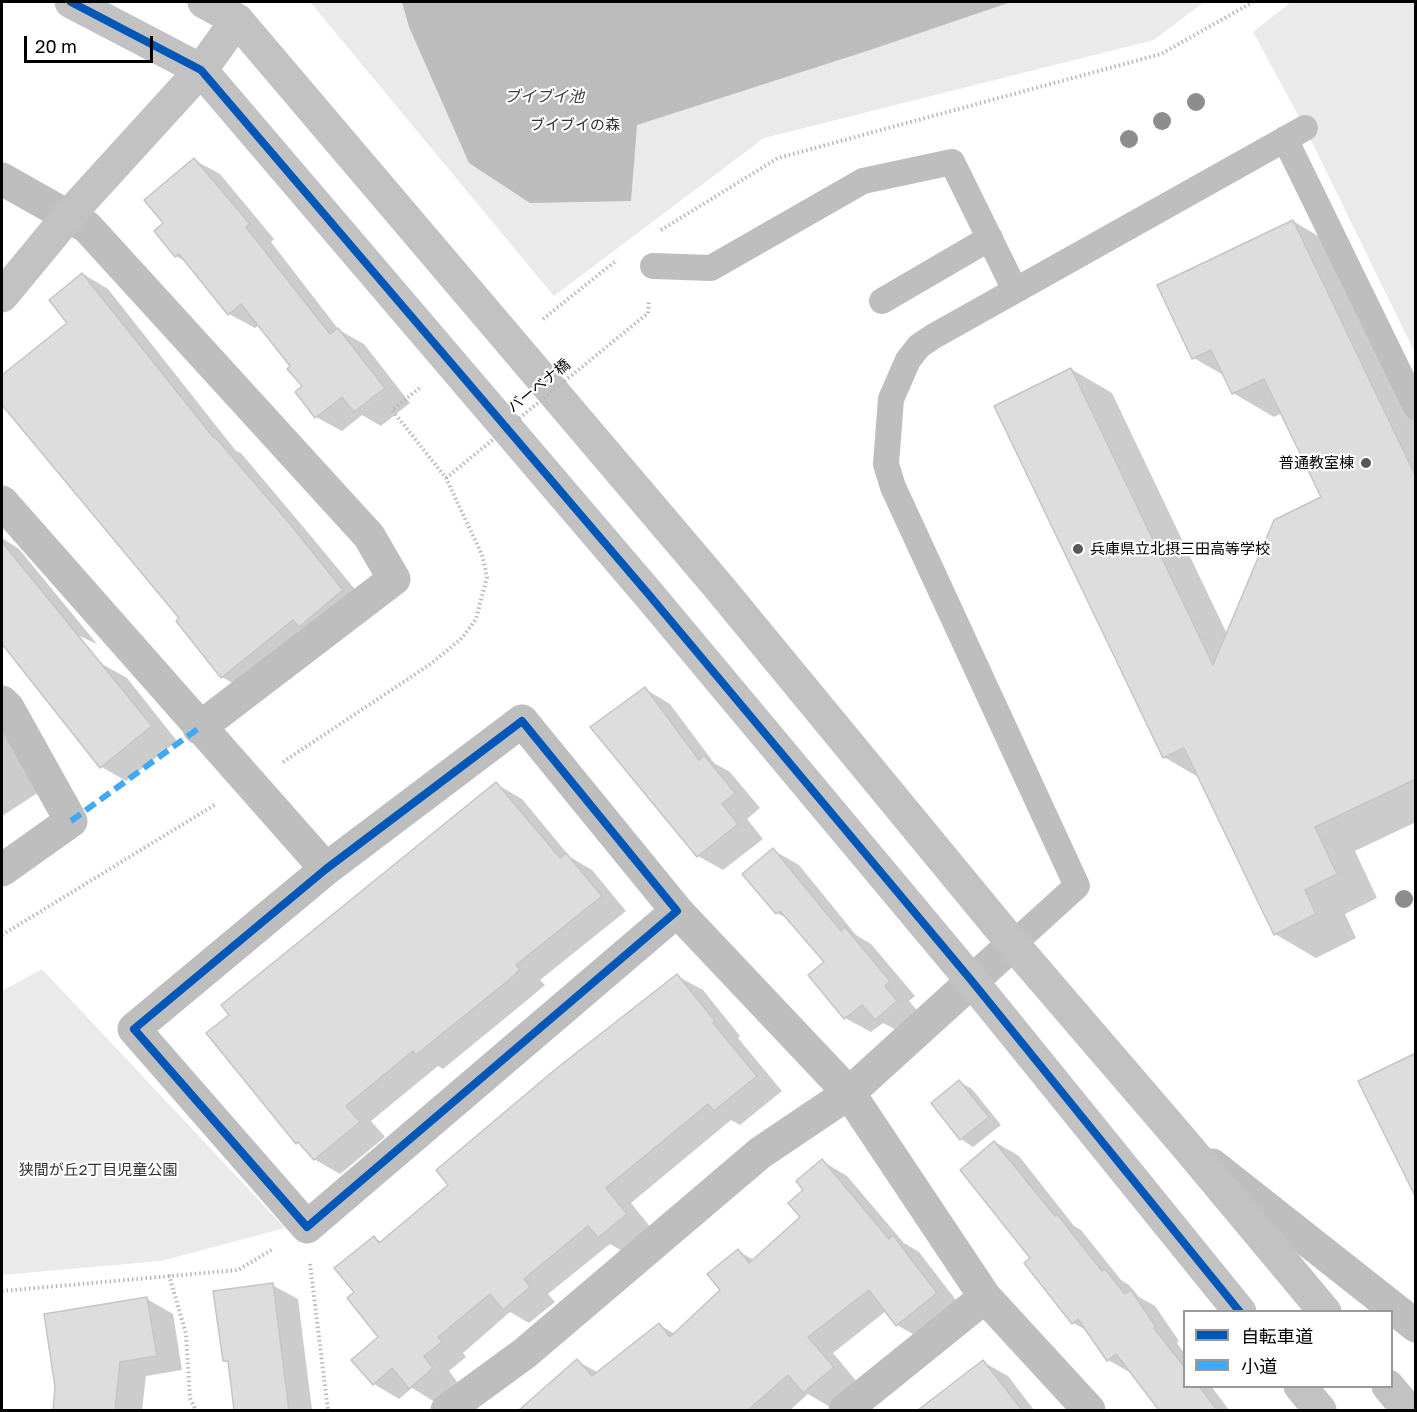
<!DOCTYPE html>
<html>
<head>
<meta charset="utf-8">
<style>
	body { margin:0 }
	#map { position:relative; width:1417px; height:1412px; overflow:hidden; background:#fff; font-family:"Golos Text","Noto Sans JP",sans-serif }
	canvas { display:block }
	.frame { position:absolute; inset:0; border:3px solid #000; pointer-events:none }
	.legend { position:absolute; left:1183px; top:1310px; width:210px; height:78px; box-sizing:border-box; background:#fff; border:2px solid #999; margin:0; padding:8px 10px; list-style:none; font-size:18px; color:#000 }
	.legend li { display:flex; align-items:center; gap:12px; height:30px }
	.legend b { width:30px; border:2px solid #999 }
	.scale { position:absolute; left:24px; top:36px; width:129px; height:27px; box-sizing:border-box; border:3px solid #000; border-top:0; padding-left:8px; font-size:18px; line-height:21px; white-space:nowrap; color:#000; -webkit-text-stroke:4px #fff; paint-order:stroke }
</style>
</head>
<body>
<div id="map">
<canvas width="1417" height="1412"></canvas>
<div class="frame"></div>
<ul class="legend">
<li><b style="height:8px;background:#0057b8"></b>自転車道</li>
<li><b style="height:8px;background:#3fa9f5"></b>小道</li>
</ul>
<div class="scale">20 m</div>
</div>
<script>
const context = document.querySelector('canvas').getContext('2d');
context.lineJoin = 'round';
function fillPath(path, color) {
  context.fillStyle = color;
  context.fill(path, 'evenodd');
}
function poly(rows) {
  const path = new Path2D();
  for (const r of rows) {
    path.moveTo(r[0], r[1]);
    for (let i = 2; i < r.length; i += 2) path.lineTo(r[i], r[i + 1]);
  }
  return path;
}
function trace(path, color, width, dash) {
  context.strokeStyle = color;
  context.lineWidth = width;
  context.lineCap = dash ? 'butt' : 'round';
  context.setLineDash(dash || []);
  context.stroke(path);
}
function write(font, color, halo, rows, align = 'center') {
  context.font = font + ' "Golos Text","Noto Sans JP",sans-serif';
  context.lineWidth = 4.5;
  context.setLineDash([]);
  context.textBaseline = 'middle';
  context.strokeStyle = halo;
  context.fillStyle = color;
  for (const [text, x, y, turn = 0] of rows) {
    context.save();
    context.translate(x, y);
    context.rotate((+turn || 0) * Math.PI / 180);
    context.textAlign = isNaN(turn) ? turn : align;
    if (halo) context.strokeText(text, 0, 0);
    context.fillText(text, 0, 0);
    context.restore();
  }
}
const green = poly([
	[310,2,1204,2,1154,40,764,138,554,296],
	[1291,2,1415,2,1415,353,1305,128,1253,32],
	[42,969,285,1228,161,1261,2,1275,2,991]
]);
const water = poly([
	[402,2,1011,2,870,50,637,125,631,201,530,203,469,163,409,27]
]);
const shadow = poly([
	[194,160,220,174,274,239,271,242,339,330,364,344,410,403,381,426,362,415,342,431,316,417,304,386,292,366,259,325,255,328,229,314,188,263,176,256,156,232,166,223],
	[1293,221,1333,245,1416,417,1416,822,1355,851,1377,898,1345,914,1356,938,1316,958,1275,934,1200,778,1164,757,1071,369,1112,393,1227,634,1323,498,1282,413,1274,417,1233,393,1225,376,1194,358],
	[83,274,108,289,236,451,241,453,315,541,368,605,248,692,222,677,178,622,182,619,2,402,2,390,4,388,2,385,2,377,69,323],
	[2,538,19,549,97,644,2,601],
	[102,664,127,678,177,741,126,781,100,766,92,690],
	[645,689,670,704,714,763,730,772,760,808,747,819,763,839,723,870,698,856],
	[2,730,47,787,2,816],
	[496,784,522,799,570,857,592,870,626,911,540,980,545,985,531,997,443,1069,438,1066,371,1121,385,1137,340,1174,314,1159,304,1147,297,1142],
	[773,850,799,865,856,935,871,944,915,996,909,1001,922,1016,902,1033,883,1023,871,1032,845,1018,826,962,789,919,777,913],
	[677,976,703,990,740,1036,738,1038,782,1091,740,1125,731,1120,631,1203,652,1229,624,1252,610,1244,548,1294,555,1302,529,1323,510,1312,463,1353,466,1357,449,1371,458,1383,435,1402,412,1388,399,1399,374,1384,380,1338,356,1293,374,1238,382,1242,450,1185],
	[960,1082,972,1089,1001,1125,973,1147,961,1139],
	[995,1142,1019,1156,1074,1226,1081,1230,1121,1280,1129,1285,1139,1297,1155,1306,1179,1341,1177,1343,1184,1353,1184,1386,1211,1386,1229,1410,1161,1410,1133,1374,1108,1360,1088,1331,1073,1323,1032,1258],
	[822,1161,847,1176,904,1243,919,1252,962,1308,923,1340,897,1325,886,1311,833,1353,858,1383,830,1407,808,1394,790,1410,544,1410,534,1399,577,1361,599,1373,659,1325,675,1334,722,1290,738,1251,754,1260,802,1217,805,1190],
	[272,1285,298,1299,312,1410,235,1410,230,1364,224,1360],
	[147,1299,173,1314,182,1370,146,1376,142,1410,54,1410,57,1387],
	[983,1362,1008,1376,1034,1410,921,1410]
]);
const building = poly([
	[194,158,250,224,246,227,330,334,338,328,385,388,354,412,342,397,315,418,295,392,302,386,287,369,290,366,241,304,228,315,179,254,175,257,154,231,163,223,144,200,194,158],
	[1293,220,1416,477,1416,779,1315,827,1337,874,1305,890,1316,914,1274,935,1184,748,1163,758,994,406,1071,368,1213,665,1274,520,1321,497,1264,379,1232,394,1211,350,1192,359,1157,285,1293,220],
	[82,273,214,438,215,437,290,524,343,590,299,627,293,620,221,678,176,621,179,618,2,405,2,375,67,323,49,300,82,273],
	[2,542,152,726,100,768,2,644,2,542],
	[645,687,699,760,704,755,735,793,722,804,738,824,697,857,590,727,645,687],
	[496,782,560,858,566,853,602,896,516,965,520,970,505,983,416,1055,413,1051,346,1106,360,1122,314,1160,298,1142,296,1144,206,1033,229,1015,221,1005,496,782],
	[773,848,841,931,845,927,890,981,885,986,897,1001,875,1020,862,1005,844,1019,808,975,824,962,780,911,776,914,742,874,773,848],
	[677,974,715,1021,713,1023,757,1076,714,1111,708,1104,606,1188,627,1214,598,1238,588,1226,524,1279,530,1287,503,1310,490,1294,438,1337,442,1342,424,1356,433,1368,409,1389,392,1368,373,1385,351,1360,378,1337,347,1298,354,1292,334,1268,374,1236,379,1243,448,1185,436,1170,557,1068,677,974],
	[1416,1053,1416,1198,1358,1081,1416,1053],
	[959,1080,989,1117,960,1140,931,1103,959,1080],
	[994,1141,1055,1216,1057,1214,1102,1271,1105,1269,1125,1294,1131,1290,1156,1327,1154,1328,1185,1368,1185,1386,1199,1386,1217,1410,1159,1410,1116,1354,1107,1361,1078,1319,1072,1324,1024,1263,1030,1258,960,1170,994,1141],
	[822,1159,889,1239,893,1235,937,1293,896,1326,869,1290,808,1337,834,1367,803,1393,788,1375,748,1410,519,1410,577,1359,592,1376,659,1323,670,1337,720,1290,707,1274,738,1249,749,1263,800,1217,788,1203,803,1190,796,1181,822,1159],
	[273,1283,289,1410,234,1410,228,1361,223,1361,213,1291,273,1283],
	[147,1297,157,1356,120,1362,115,1410,53,1410,55,1387,44,1314,147,1297],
	[983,1360,1022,1410,918,1410,983,1360]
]);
const path = poly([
	[661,230,778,158,1161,54,1253,2],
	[648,313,649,301],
	[543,319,617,260],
	[283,762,432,663,462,638,476,619,487,577,482,555,446,478,392,410,422,386],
	[2,935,216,804],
	[310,1264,328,1410],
	[169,1275,186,1334,190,1398,196,1410],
	[2,1291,238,1270,273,1249]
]);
const lane = poly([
	[1285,139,1416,407],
	[653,266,711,268,863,181,952,162,1015,290],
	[882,301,990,238],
	[1013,944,1077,886,893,487,886,464,891,399,908,360,919,346,934,336,1305,128]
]);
const street = poly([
	[2,179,87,227,369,536,394,579,199,728],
	[2,502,326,869],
	[2,702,8,708,71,821,2,870],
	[522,721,677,911,307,1227,134,1029,326,869,522,721],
	[677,911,849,1093,985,1297,1089,1410],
	[1212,1165,1416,1326],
	[447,1410,525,1353,760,1153,849,1093,1013,944],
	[845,1410,985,1297]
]);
const secondary = poly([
	[71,2,201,70,650,596,971,980,1240,1312],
	[204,2,237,20,718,586,1013,944,1184,1143,1325,1312],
	[2,296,68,216,201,70,237,20],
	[1300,1386,1320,1410],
	[1388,1386,1408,1410]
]);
const pathBridge = poly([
	[446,478,648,313]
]);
const quiet = poly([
	[71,821,199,728]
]);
const cycleway = poly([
	[71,2,201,70,650,596,971,980,1240,1312],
	[522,721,677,911,307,1227,134,1029,326,869,522,721]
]);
const trees = [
	[1196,102],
	[1162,121],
	[1129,139],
	[1404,899]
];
const markers = [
	[1366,463,6,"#595959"],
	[1078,549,6,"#595959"]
];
const parkNames = [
	["ブイブイの森",575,125],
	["狭間が丘2丁目児童公園",98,1170]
];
const streetNames = [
	["バーベナ橋",539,386,-39]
];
const poiNames = [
	["普通教室棟",1354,463],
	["兵庫県立北摂三田高等学校",1090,549,"left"]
];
const waterNames = [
	["ブイブイ池",544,97]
];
fillPath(green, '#eaeaea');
fillPath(water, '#bcbcbc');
fillPath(shadow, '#0003');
fillPath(building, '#ddd');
trace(building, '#c5c5c5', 1.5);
trace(path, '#b8b8b8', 4, [1.5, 3]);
trace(lane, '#bebebe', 26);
trace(street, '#bebebe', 33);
trace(secondary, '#c2c2c2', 33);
trace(pathBridge, '#b8b8b8', 4, [1.5, 3]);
trace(quiet, '#3fa9f5', 6, [12, 6]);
trace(cycleway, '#0057b8', 8);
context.fillStyle = '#8d8d8d';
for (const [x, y] of trees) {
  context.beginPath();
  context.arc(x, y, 9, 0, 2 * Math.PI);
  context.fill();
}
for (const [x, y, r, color] of markers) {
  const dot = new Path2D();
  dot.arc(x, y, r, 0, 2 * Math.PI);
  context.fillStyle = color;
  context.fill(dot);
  trace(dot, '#fff', 2);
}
write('15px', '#303030', '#fff', parkNames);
write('15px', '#000', '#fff', streetNames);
write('15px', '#000', '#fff', poiNames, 'right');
write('italic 16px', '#414141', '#fff', waterNames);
</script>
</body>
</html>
